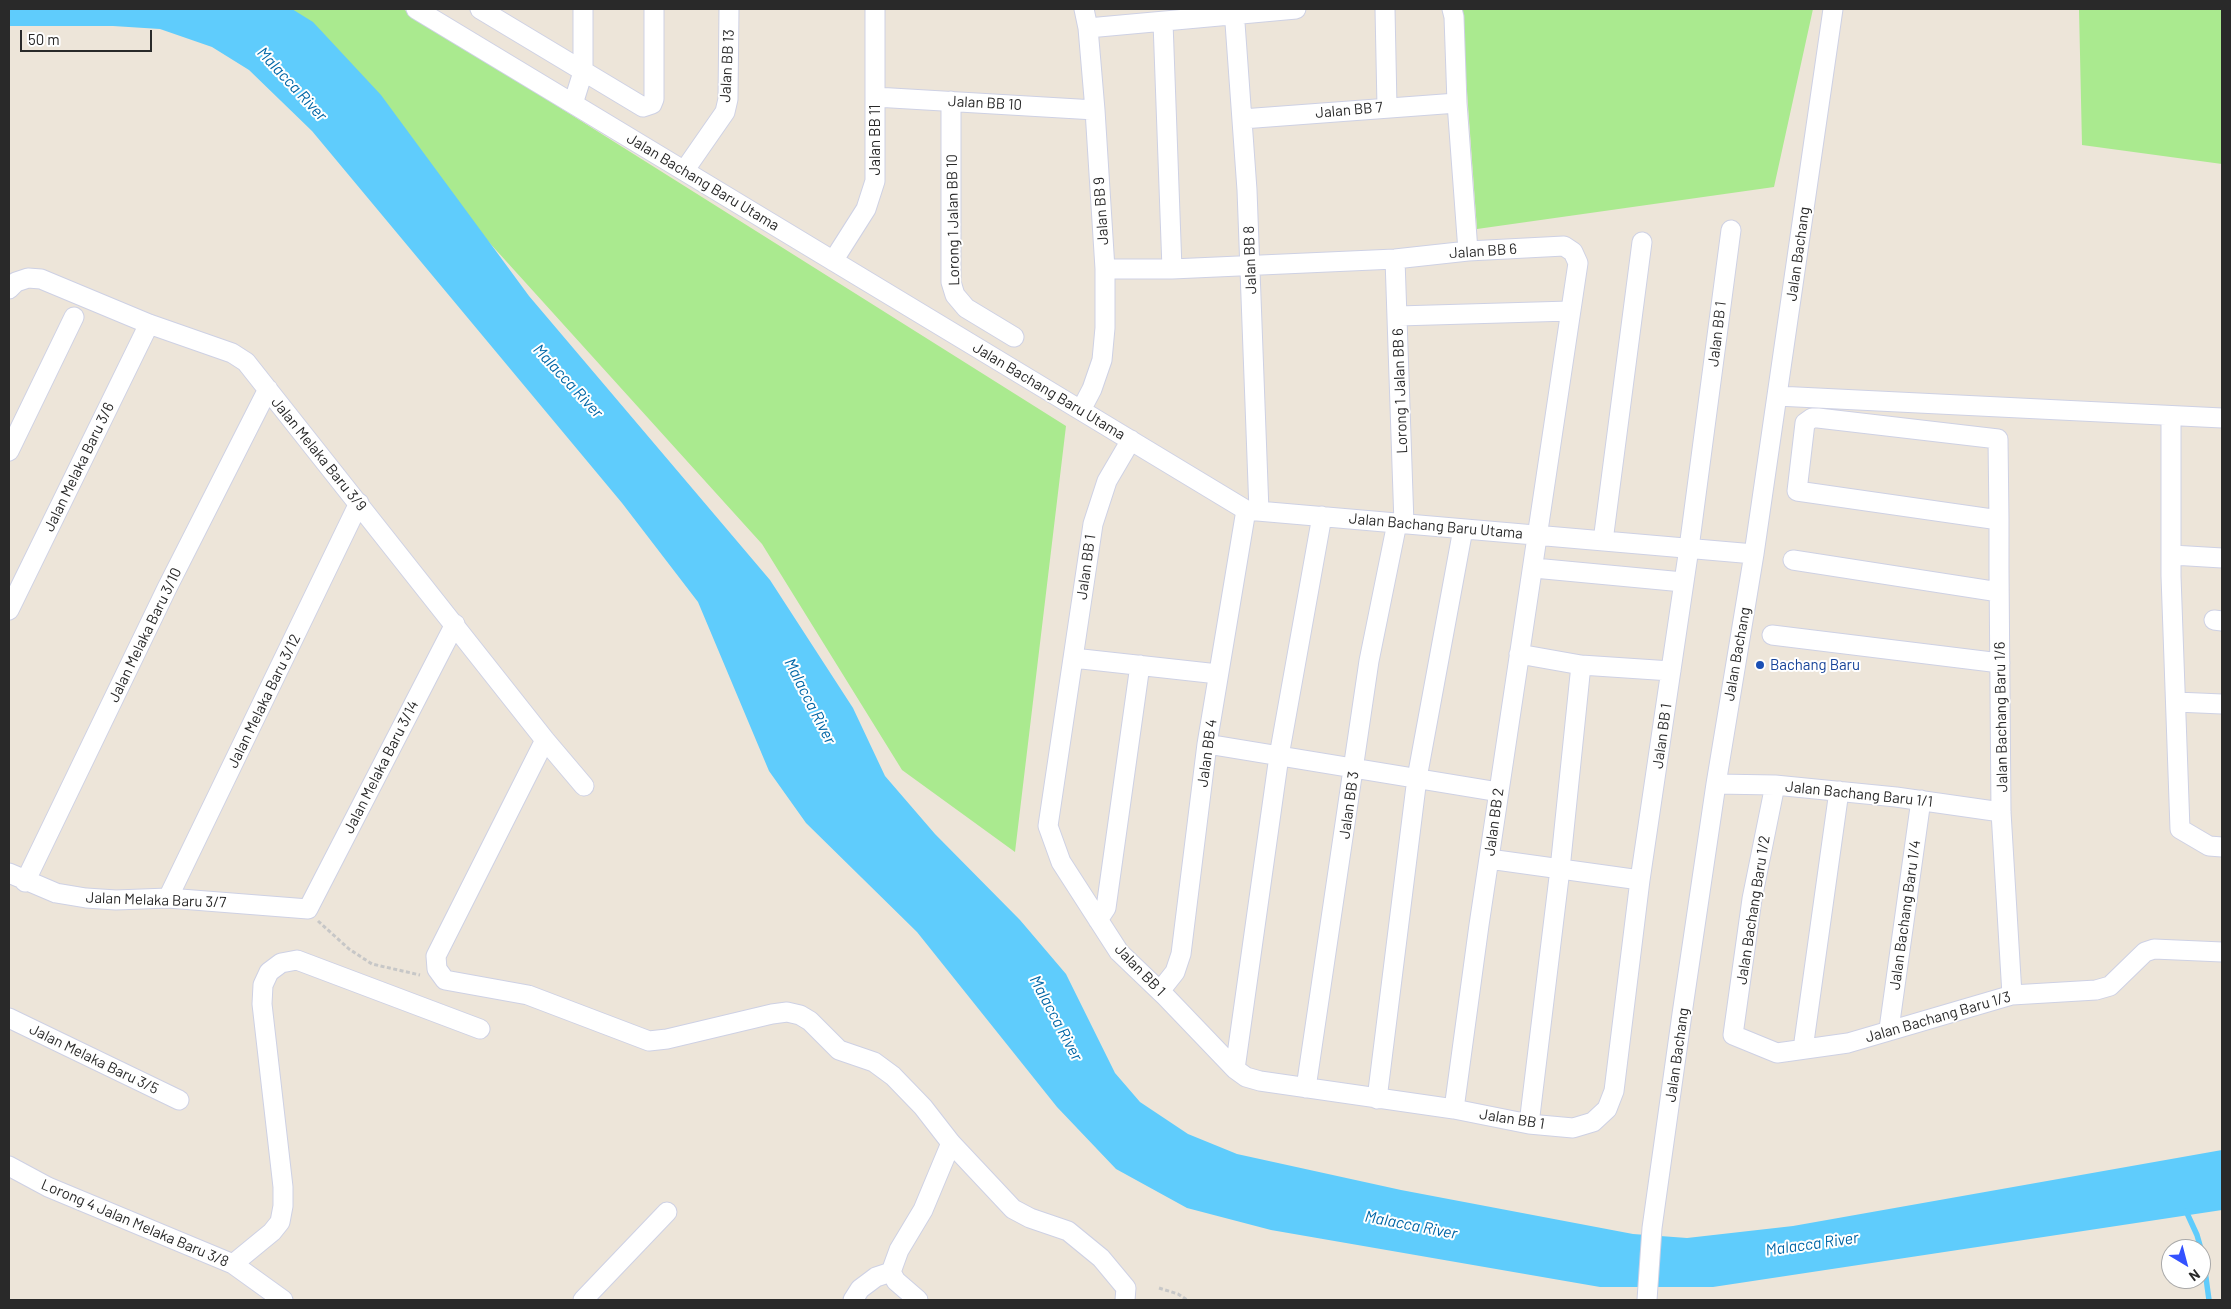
<!DOCTYPE html>
<html>
<head>
<meta charset="utf-8">
<style>
	body { margin:0 }
	#map { position:relative; width:2231px; height:1309px; overflow:hidden; background:#ede5d9; font-family:Barlow,sans-serif }
	canvas { display:block }
	.frame { position:absolute; inset:0; border:10px solid #292929; pointer-events:none }
	.north { position:absolute; left:2161px; top:1239px; width:50px; height:50px; box-sizing:border-box; background:#fff; border:1px solid #a9a9a9; border-radius:50%; rotate:143deg; font-size:14px; font-weight:700; line-height:20px; text-align:center; color:#292929 }
	.north::after { content:''; display:block; margin:auto; width:18px; height:22px; background:#3452ff; clip-path:polygon(50% 0,100% 100%,50% 72%,0 100%) }
	.scale { position:absolute; left:20px; top:30px; width:132px; height:22px; box-sizing:border-box; border:2px solid #292929; border-top:0; padding-left:6px; font-size:15px; line-height:18px; white-space:nowrap; color:#292929; -webkit-text-stroke:4px #fff; paint-order:stroke }
</style>
</head>
<body>
<div id="map">
<canvas width="2231" height="1309"></canvas>
<div class="frame"></div>
<div class="north">N</div>
<div class="scale">50 m</div>
</div>
<script>
const context = document.querySelector('canvas').getContext('2d');
context.lineJoin = 'round';
function fillPath(path, color) {
  context.fillStyle = color;
  context.fill(path, 'evenodd');
}
function poly(rows) {
  const path = new Path2D();
  for (const r of rows) {
    path.moveTo(r[0], r[1]);
    for (let i = 2; i < r.length; i += 2) path.lineTo(r[i], r[i + 1]);
  }
  return path;
}
function trace(path, color, width, dash) {
  context.strokeStyle = color;
  context.lineWidth = width;
  context.lineCap = dash ? 'butt' : 'round';
  context.setLineDash(dash || []);
  context.stroke(path);
}
function write(font, color, halo, rows, align = 'center') {
  context.font = font + ' Barlow,sans-serif';
  context.lineWidth = 4;
  context.setLineDash([]);
  context.textBaseline = 'middle';
  context.strokeStyle = halo;
  context.fillStyle = color;
  for (const [text, x, y, turn = 0] of rows) {
    context.save();
    context.translate(x, y);
    context.rotate((+turn || 0) * Math.PI / 180);
    context.textAlign = isNaN(turn) ? turn : align;
    if (halo) context.strokeText(text, 0, 0);
    context.fillText(text, 0, 0);
    context.restore();
  }
}
const green = poly([
	[278,9,403,9,1066,426,1015,852,902,770,762,544],
	[1461,9,1813,9,1774,187,1477,229],
	[2079,9,2222,9,2222,164,2082,145]
]);
const water = poly([
	[9,9,292,9,313,22,381,95,529,296,770,580,853,708,885,776,935,834,1020,920,1066,974,1115,1073,1140,1102,1188,1134,1237,1154,1401,1190,1633,1234,1687,1238,1793,1226,2222,1150,2222,1210,1713,1287,1600,1287,1271,1230,1187,1208,1116,1169,1057,1107,917,932,806,823,769,771,698,602,622,503,312,131,249,70,212,47,160,29,113,26,9,26]
]);
const stream = poly([
	[2186,1211,2197,1235,2203,1256,2209,1300]
]);
const path = poly([
	[318,921,349,949,372,964,420,975],
	[1159,1288,1178,1294,1187,1300]
]);
const minor = poly([
	[416,9,1246,510,1754,554],
	[480,9,643,107,652,104,654,99,654,9],
	[1234,9,1247,190,1259,511],
	[1385,9,1387,107],
	[1452,9,1454,17,1457,103,1468,251],
	[1163,22,1172,269],
	[1088,28,1296,9],
	[875,97,1095,110],
	[951,101,951,282,955,295,966,308,1014,337],
	[573,104,583,72,583,9],
	[1242,119,1457,103],
	[684,171,725,112,728,99,729,9],
	[1395,259,1404,524],
	[833,261,866,209,875,181,875,9],
	[1105,269,1172,269,1395,259,1468,251,1564,246,1573,252,1578,263,1479,925,1454,1109],
	[9,289,16,282,28,278,41,279,149,324,232,353,246,362,545,740,584,786],
	[1398,316,1570,311],
	[1777,396,2222,418],
	[1081,410,1092,389,1102,360,1105,328,1105,269,1095,110,1088,28,1084,9],
	[2171,416,2171,576,2180,829,2209,846,2222,847],
	[1131,440,1107,481,1093,524,1048,826,1061,862,1119,952,1166,997,1235,1069,1246,1077,1260,1081,1454,1109,1529,1124,1573,1128,1593,1122,1607,1109,1614,1091,1640,880,1689,548,1731,230],
	[9,451,74,317],
	[1999,520,1797,491,1805,423,1812,418,1818,418,1998,439,1999,520,1999,570,2001,812,2012,995],
	[1603,541,1642,242],
	[2172,555,2222,558],
	[1793,560,1999,592],
	[1534,568,1683,582],
	[9,610,149,324],
	[2214,620,2222,621],
	[1772,635,2000,663],
	[1519,654,1581,665,1671,671],
	[1073,658,1218,674],
	[2176,702,2222,704],
	[545,740,436,956,437,969,445,980,528,995,649,1041,667,1039,772,1014,787,1012,800,1015,810,1021,839,1050,874,1062,893,1076,923,1107,951,1143,1013,1209,1030,1218,1068,1231,1101,1258,1126,1288,1125,1300],
	[1207,744,1499,792],
	[1716,784,1775,785,1896,797,2001,812],
	[1775,785,1752,899,1733,1035,1777,1053,1848,1043,2012,995,2096,990,2110,986,2145,952,2154,949,2222,952],
	[1489,859,1640,880],
	[9,873,56,893,86,898,116,900,168,898,308,909,455,624],
	[25,882,167,588,268,389],
	[168,898,359,503],
	[1098,920,1106,908,1140,665],
	[1160,991,1175,972,1181,954,1207,744,1246,510],
	[9,1018,179,1100],
	[1889,1029,1921,800],
	[1803,1049,1839,791],
	[1235,1069,1279,756,1322,516],
	[1306,1088,1369,661,1397,523],
	[1377,1099,1417,778,1463,529],
	[1529,1124,1560,869,1581,665],
	[9,1166,48,1187,233,1264,283,1300],
	[233,1264,272,1232,280,1222,283,1206,283,1187,262,1004,263,985,269,972,281,963,297,960,480,1029],
	[583,1300,667,1212],
	[853,1300,860,1289,876,1277,891,1272],
	[918,1300,896,1281,891,1272,899,1250,923,1210,951,1143],
	[1647,1300,1652,1228,1682,1014,1716,784,1754,554,1833,9]
]);
const markers = [
	[1760,665,5,"#1a4fb4"]
];
const streetNames = [
	["Jalan BB 13",727,66,-87],
	["Jalan BB 10",985,103,3],
	["Jalan BB 7",1349,110,-5],
	["Jalan BB 11",875,140,-90],
	["Jalan Bachang Baru Utama",703,182,31],
	["Jalan BB 9",1101,211,-94],
	["Lorong 1 Jalan BB 10",953,220,-91],
	["Jalan BB 6",1483,251,-4],
	["Jalan Bachang",1798,254,-82],
	["Jalan BB 8",1250,260,-92],
	["Jalan BB 1",1717,334,-83],
	["Jalan Bachang Baru Utama",1049,391,31],
	["Lorong 1 Jalan BB 6",1400,391,-92],
	["Jalan Melaka Baru 3/9",319,454,51],
	["Jalan Melaka Baru 3/6",79,467,-64],
	["Jalan Bachang Baru Utama",1436,526,5],
	["Jalan BB 1",1086,567,-82],
	["Jalan Melaka Baru 3/10",145,635,-64],
	["Jalan Bachang",1737,654,-80],
	["Jalan Melaka Baru 3/12",264,701,-64],
	["Jalan Bachang Baru 1/6",2001,717,-91],
	["Jalan BB 1",1662,736,-82],
	["Jalan BB 4",1207,753,-82],
	["Jalan Melaka Baru 3/14",381,767,-63],
	["Jalan Bachang Baru 1/1",1859,794,6],
	["Jalan BB 3",1349,805,-82],
	["Jalan BB 2",1494,822,-82],
	["Jalan Melaka Baru 3/7",156,900,2],
	["Jalan Bachang Baru 1/2",1753,910,-81],
	["Jalan Bachang Baru 1/4",1905,915,-82],
	["Jalan BB 1",1140,970,46],
	["Jalan Bachang Baru 1/3",1938,1017,-16],
	["Jalan Bachang",1677,1055,-82],
	["Jalan Melaka Baru 3/5",94,1059,26],
	["Jalan BB 1",1512,1119,9],
	["Lorong 4 Jalan Melaka Baru 3/8",135,1223,23]
];
const transitNames = [
	["Bachang Baru",1770,665]
];
const waterNames = [
	["Malacca River",292,84,47],
	["Malacca River",568,381,47],
	["Malacca River",810,701,63],
	["Malacca River",1056,1018,62],
	["Malacca River",1411,1225,11],
	["Malacca River",1812,1244,-8]
];
fillPath(green, '#aaea8f');
fillPath(water, '#5fccfc');
trace(stream, '#5fccfc', 5.5);
trace(minor, '#ced1e4', 21);
trace(path, '#c7c7c7', 3, [4, 2.5]);
trace(minor, '#fff', 19);
for (const [x, y, r, color] of markers) {
  const dot = new Path2D();
  dot.arc(x, y, r, 0, 2 * Math.PI);
  context.fillStyle = color;
  context.fill(dot);
  trace(dot, '#fff', 2);
}
write('15px', '#292929', '#fff', streetNames);
write('15px', '#164399', '#fff', transitNames, 'left');
write('italic 16px', '#0066a6', '#fff', waterNames);
</script>
</body>
</html>
